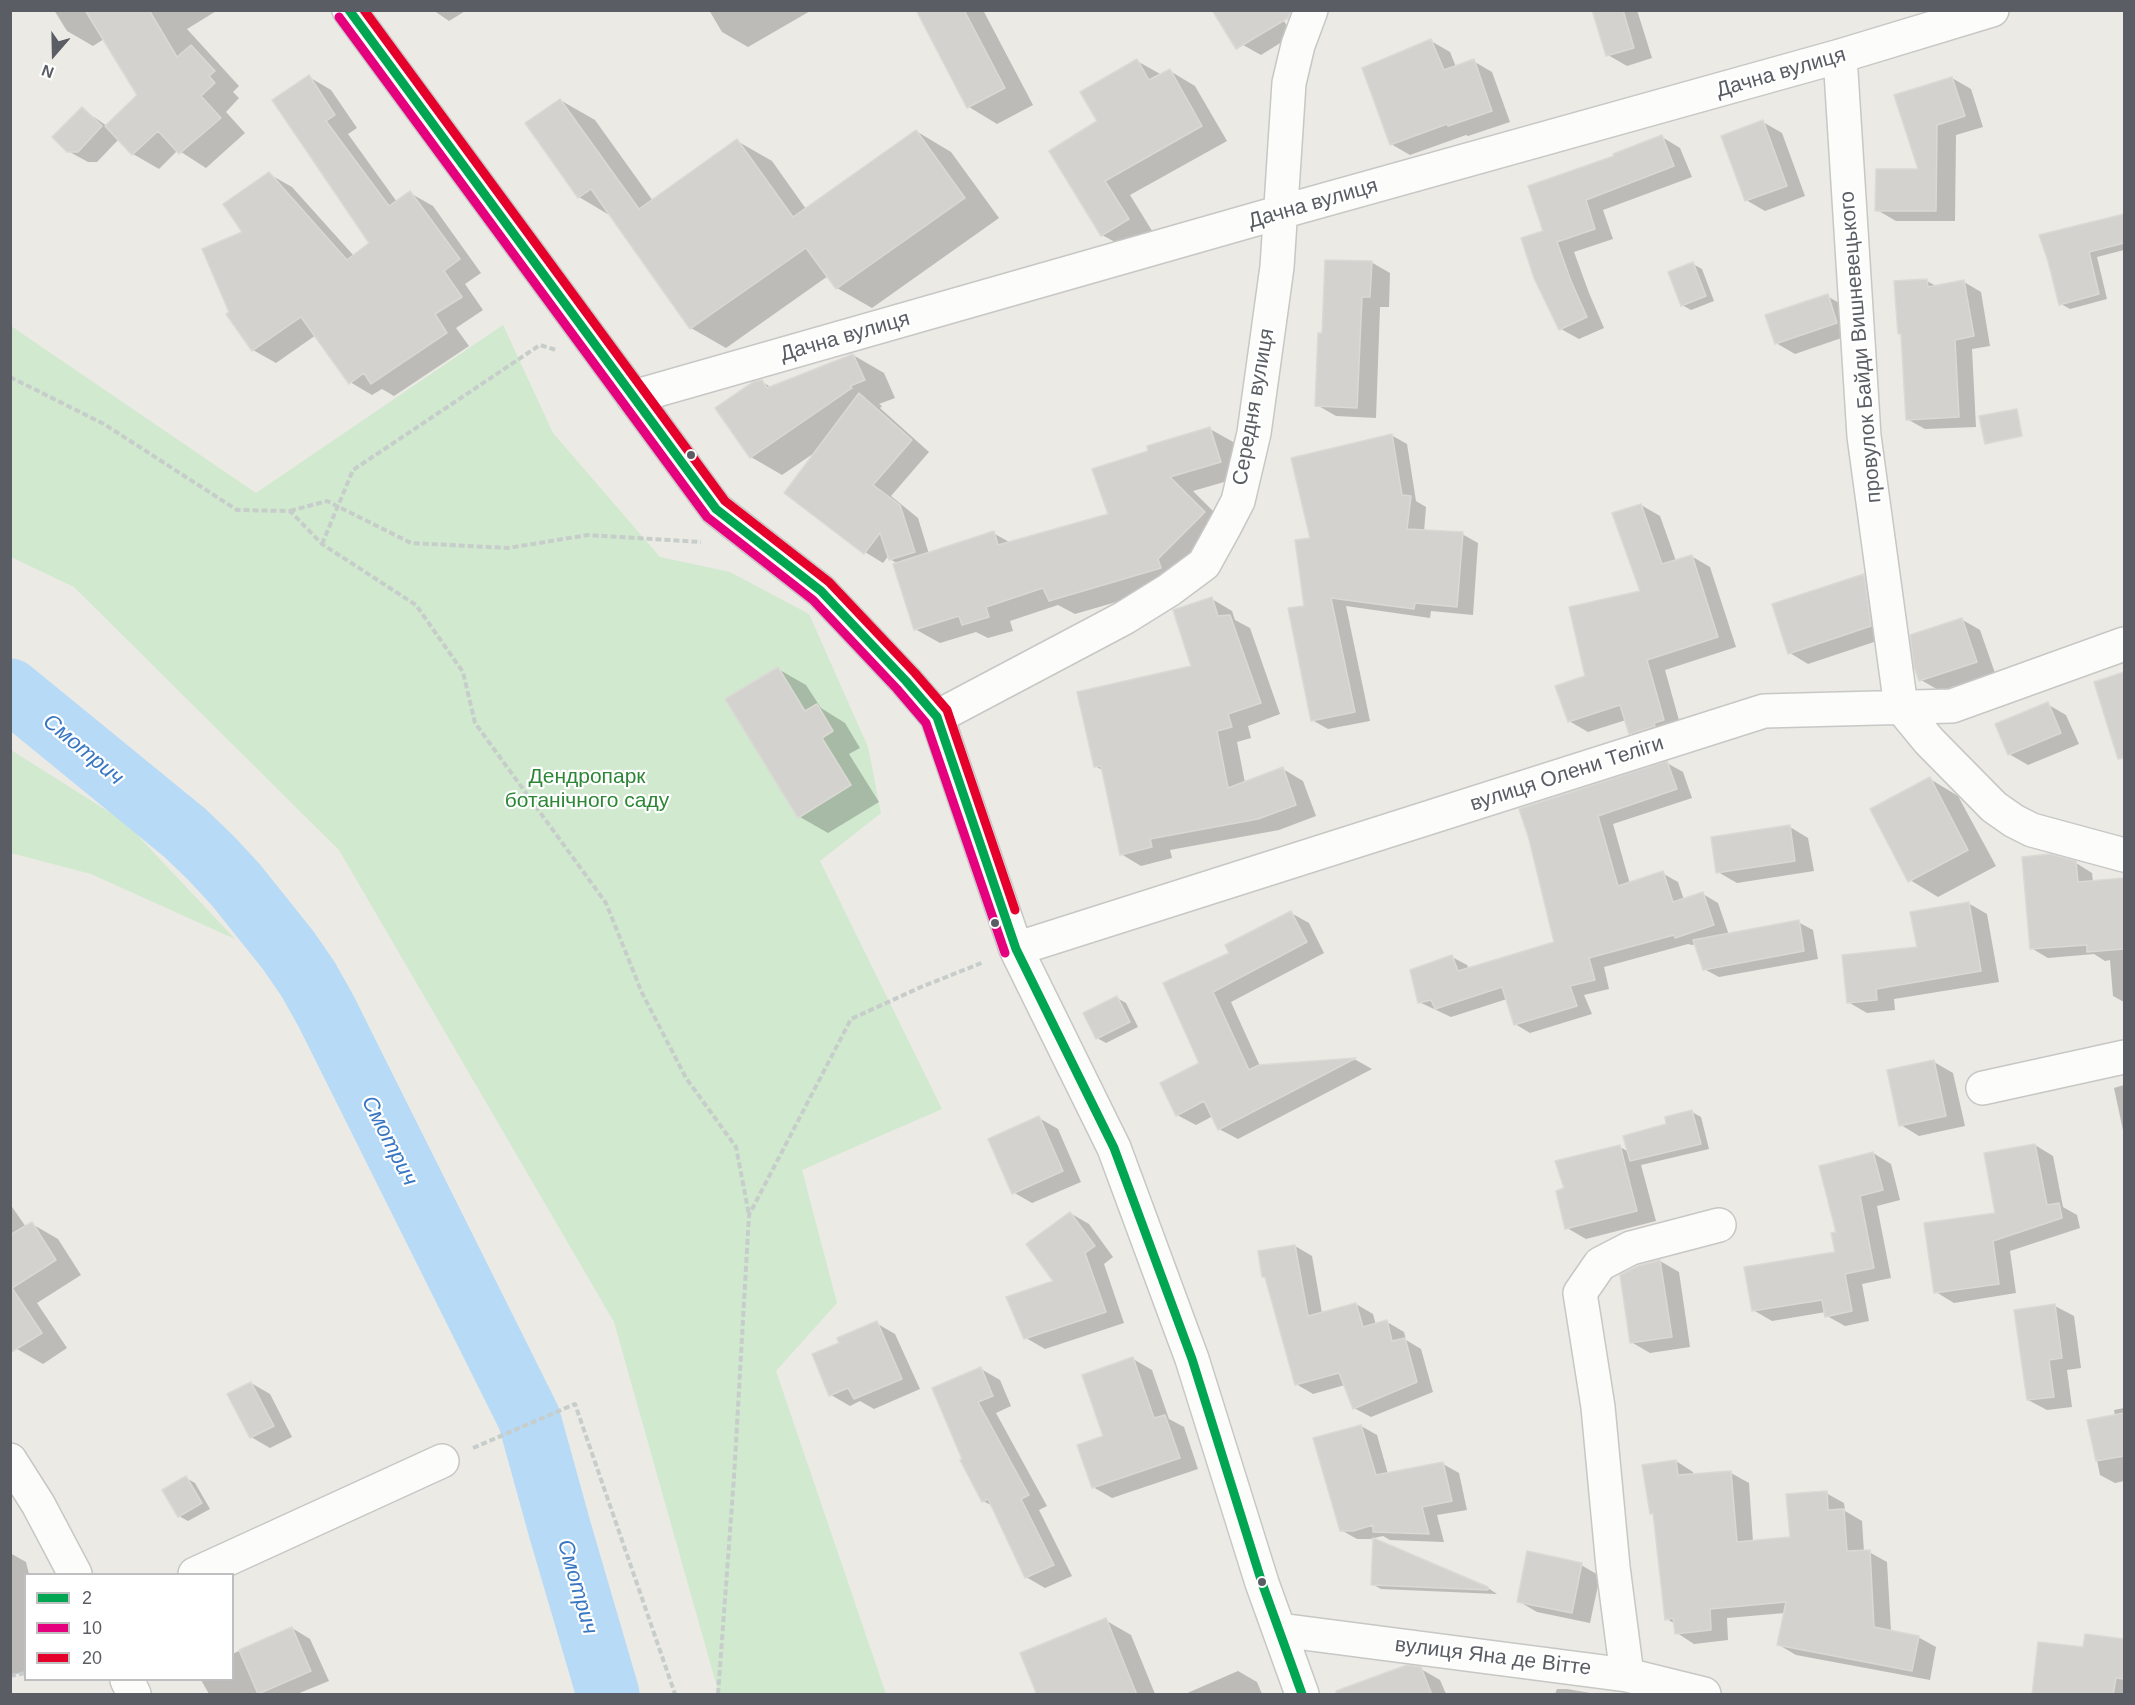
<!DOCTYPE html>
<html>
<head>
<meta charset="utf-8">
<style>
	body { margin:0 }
	#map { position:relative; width:2135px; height:1705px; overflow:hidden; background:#ebeae5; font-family:Arial,sans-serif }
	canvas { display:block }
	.frame { position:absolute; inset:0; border:12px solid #5a5e64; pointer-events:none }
	.legend { position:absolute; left:24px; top:1573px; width:210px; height:108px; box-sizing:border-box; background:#fff; border:2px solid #bdbfc1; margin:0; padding:8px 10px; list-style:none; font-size:18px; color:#5a5e64 }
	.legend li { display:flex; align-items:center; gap:12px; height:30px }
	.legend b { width:30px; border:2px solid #bdbfc1 }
	.north { position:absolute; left:24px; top:24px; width:60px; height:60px; -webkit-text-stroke:4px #fff; paint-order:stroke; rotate:200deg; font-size:16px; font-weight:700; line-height:24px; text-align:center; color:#5a5e64 }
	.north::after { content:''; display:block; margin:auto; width:21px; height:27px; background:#5a5e64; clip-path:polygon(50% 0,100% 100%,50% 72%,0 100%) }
</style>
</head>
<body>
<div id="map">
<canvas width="2135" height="1705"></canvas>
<div class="frame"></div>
<ul class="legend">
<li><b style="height:8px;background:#00a651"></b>2</li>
<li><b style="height:8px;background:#e5007d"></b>10</li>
<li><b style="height:8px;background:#e4002b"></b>20</li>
</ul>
<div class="north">N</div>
</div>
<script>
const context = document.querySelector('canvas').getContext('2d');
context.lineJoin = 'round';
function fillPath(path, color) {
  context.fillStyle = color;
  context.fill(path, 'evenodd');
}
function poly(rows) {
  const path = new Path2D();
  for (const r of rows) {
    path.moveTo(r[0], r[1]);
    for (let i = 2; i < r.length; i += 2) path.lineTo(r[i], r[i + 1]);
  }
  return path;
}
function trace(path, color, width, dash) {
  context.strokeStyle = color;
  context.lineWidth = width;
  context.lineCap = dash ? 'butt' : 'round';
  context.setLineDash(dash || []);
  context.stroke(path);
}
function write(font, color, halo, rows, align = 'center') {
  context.font = font + ' Arial,sans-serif';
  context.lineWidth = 4.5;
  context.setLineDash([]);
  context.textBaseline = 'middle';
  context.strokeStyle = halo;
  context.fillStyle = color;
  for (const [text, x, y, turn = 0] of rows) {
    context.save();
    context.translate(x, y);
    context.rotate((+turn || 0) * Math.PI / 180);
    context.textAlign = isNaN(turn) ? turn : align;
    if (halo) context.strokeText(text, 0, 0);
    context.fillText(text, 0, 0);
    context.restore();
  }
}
const green = poly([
	[503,325,553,433,660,557,730,572,809,614,868,747,881,813,820,861,942,1109,802,1170,837,1303,776,1371,886,1694,719,1694,614,1322,339,850,74,587,11,557,11,326,256,493],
	[11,750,125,822,235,939,91,874,11,853]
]);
const shadow = poly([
	[54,10,218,10,187,29,239,86,233,92,239,98,226,112,245,133,206,168,178,150,159,169,133,154,119,139,97,162,88,162,68,151,82,109,107,126,139,96,104,39,93,46,67,31],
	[433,10,467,10,449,21],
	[709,10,812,10,748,47,722,32],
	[917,10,983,10,1033,105,997,124,969,107],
	[1218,10,1294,10,1282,18,1293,35,1261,55,1243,45],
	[1594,10,1637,10,1652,58,1627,66,1608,55],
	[1431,41,1450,52,1456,67,1473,61,1492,72,1510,122,1468,136,1466,135,1410,155,1391,144],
	[1137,61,1162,75,1170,71,1195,86,1227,141,1130,195,1154,234,1128,249,1102,235,1099,122],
	[309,77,331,90,357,128,348,134,397,202,410,193,433,206,481,273,465,284,483,310,456,328,469,346,394,396,382,389,372,395,350,382,316,335,276,363,253,350,231,312,245,232,269,174,292,187,354,256,371,243],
	[1952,78,1971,89,1983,127,1956,135,1955,221,1896,221,1877,210,1920,170],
	[560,100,595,120,653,201,737,141,772,161,806,209,916,131,951,152,999,218,872,308,837,288,828,276,726,348,691,328,611,216,579,197],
	[1763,122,1782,133,1805,196,1765,211,1746,200],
	[1662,137,1680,148,1692,177,1603,210,1613,239,1574,252,1589,293,1604,328,1579,339,1561,329,1545,232],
	[2124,216,2124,250,2097,257,2107,299,2070,309,2061,304,2041,236],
	[1371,262,1390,273,1389,307,1380,307,1376,418,1336,416,1317,405,1324,334],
	[1693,264,1702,269,1714,301,1691,310,1682,305],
	[1927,281,1938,287,1964,282,1981,292,1990,346,1972,349,1976,427,1925,429,1907,419,1903,335,1899,333],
	[1827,296,1846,307,1856,333,1795,354,1776,343],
	[853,355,884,373,895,398,879,404,882,406,880,408,929,452,891,496,918,518,929,554,993,533,1011,543,1110,515,1210,429,1235,443,1245,476,1193,491,1229,527,1185,582,1075,614,1058,605,1010,621,1013,631,988,638,976,632,940,643,915,629,898,564,890,559,889,555,883,563,865,552,817,451,782,475,751,457,761,381,772,388],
	[1391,435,1407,444,1416,501,1426,507,1424,532,1462,534,1478,543,1473,615,1431,611,1430,618,1346,606,1370,721,1328,729,1312,720,1306,607],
	[1641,505,1660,516,1676,561,1691,556,1710,567,1736,647,1665,670,1682,731,1649,744,1630,733,1626,720,1588,732,1569,721,1587,677,1642,592],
	[1864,576,1883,587,1889,637,1808,664,1790,653],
	[1212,599,1232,611,1235,620,1250,628,1280,714,1248,726,1251,738,1237,742,1245,783,1283,769,1303,781,1316,816,1279,830,1170,850,1172,858,1141,866,1121,854,1104,771,1095,766,1193,667],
	[1961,619,1980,630,1995,673,1940,691,1921,680],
	[778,669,806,685,821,708,845,723,860,748,849,754,879,802,828,833,800,817],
	[2124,674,2124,735,2110,727,2096,683],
	[2047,704,2066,715,2079,744,2028,765,2009,754],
	[1667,763,1683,772,1692,798,1613,824,1630,884,1662,873,1678,882,1684,900,1703,894,1718,903,1729,935,1798,922,1813,930,1818,959,1719,977,1704,969,1696,944,1692,945,1688,944,1604,967,1609,989,1584,995,1592,1014,1530,1033,1515,1024,1507,999,1451,1017,1419,1002,1452,957,1467,965,1469,969,1556,944,1530,839],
	[1930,779,1958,796,1996,866,1938,897,1910,880],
	[1790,827,1808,838,1814,871,1737,883,1718,872],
	[2076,863,2092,873,2093,882,2124,879,2124,1002,2113,996,2110,960,2105,961,2094,954,2048,958,2031,948],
	[1968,903,1987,914,1999,982,1894,999,1895,1010,1867,1013,1848,1002,1918,949],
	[1291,913,1309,923,1324,953,1231,1002,1260,1066,1356,1060,1372,1069,1238,1139,1219,1129,1213,1116,1196,1125,1177,1115,1201,1063,1165,984,1231,953],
	[1117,998,1126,1003,1138,1027,1106,1043,1097,1038],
	[1934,1062,1953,1073,1965,1126,1919,1136,1901,1125],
	[2124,1085,2124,1135,2114,1088],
	[1692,1112,1701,1117,1709,1149,1641,1165,1656,1221,1586,1239,1567,1228,1565,1189,1620,1147,1629,1152,1668,1125],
	[1039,1118,1058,1129,1081,1182,1032,1203,1013,1192],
	[2035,1145,2053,1156,2063,1207,2077,1215,2080,1228,2010,1251,2016,1293,1954,1303,1936,1292,1997,1214],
	[1873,1153,1891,1164,1900,1200,1877,1206,1891,1278,1862,1284,1869,1321,1845,1326,1827,1316,1826,1312,1772,1321,1753,1310,1837,1253,1838,1233],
	[10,1204,26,1227,32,1224,58,1239,81,1275,37,1303,67,1348,43,1364,17,1349,10,1350],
	[1070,1213,1089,1224,1113,1257,1104,1264,1124,1323,1045,1349,1026,1338,1056,1282],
	[1295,1246,1312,1256,1322,1313,1356,1304,1373,1314,1376,1325,1387,1322,1404,1332,1406,1340,1421,1349,1433,1392,1371,1417,1354,1408,1345,1385,1313,1394,1296,1384],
	[1660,1261,1679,1272,1690,1347,1650,1353,1631,1342,1638,1267],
	[2055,1306,2074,1316,2081,1368,2067,1370,2072,1407,2047,1410,2028,1400],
	[876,1323,895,1334,920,1389,874,1409,860,1401,850,1406,831,1395,841,1344],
	[1133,1359,1152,1370,1169,1419,1184,1427,1198,1469,1112,1498,1093,1487,1104,1437],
	[981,1369,1000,1380,1011,1406,996,1413,1047,1506,1039,1510,1072,1576,1045,1588,1026,1577,993,1506,983,1501,963,1460],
	[251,1383,270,1394,292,1437,270,1448,251,1437],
	[2124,1408,2124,1481,2115,1483,2100,1475,2089,1421,2115,1416,2114,1410],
	[1361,1426,1377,1435,1388,1474,1443,1464,1459,1473,1467,1510,1437,1515,1444,1542,1390,1540,1383,1536,1370,1539,1357,1539,1341,1530],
	[1676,1461,1693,1472,1694,1476,1731,1473,1749,1483,1753,1542,1791,1539,1826,1493,1844,1503,1845,1511,1862,1521,1864,1552,1869,1552,1887,1562,1891,1631,1918,1637,1936,1647,1930,1680,1796,1655,1779,1645,1785,1613,1727,1618,1728,1640,1694,1644,1677,1633,1675,1624,1667,1619,1655,1515,1651,1513],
	[186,1478,195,1483,210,1509,188,1521,179,1516],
	[10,1553,26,1562,29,1574,26,1574,26,1672,10,1675],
	[1581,1565,1600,1576,1590,1623,1537,1612,1518,1601],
	[1372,1584,1488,1588,1497,1594,1381,1589],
	[1105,1620,1131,1635,1155,1694,1031,1694,1038,1692],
	[292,1628,310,1639,329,1681,297,1694,209,1694,201,1680,232,1680,232,1654],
	[2120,1640,2124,1642,2124,1694,2033,1694,2084,1649],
	[1421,1669,1440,1680,1446,1694,1380,1694],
	[1238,1671,1257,1682,1262,1694,1185,1694],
	[1557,1689,1567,1689,1596,1694,1555,1694]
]);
const river = poly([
	[10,690,185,833,211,858,236,885,288,950,308,979,326,1011,529,1418,560,1530,608,1694]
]);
const building = poly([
	[85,10,149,10,177,57,191,45,215,71,209,76,215,83,201,96,221,118,179,154,158,131,132,155,105,126,137,95,85,10],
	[916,10,964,10,1005,88,967,108,916,10],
	[1212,10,1291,10,1288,18,1236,49,1212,10],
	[1592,10,1623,10,1634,48,1606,56,1592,10],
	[1431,39,1444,70,1474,59,1492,111,1448,126,1447,124,1390,145,1362,68,1431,39],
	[1137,59,1149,80,1170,69,1202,126,1105,181,1129,219,1101,236,1049,151,1097,121,1080,92,1137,59],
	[309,75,335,115,326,121,389,206,410,191,460,259,444,271,462,297,435,314,447,333,371,384,364,373,349,384,301,317,252,351,226,314,229,312,202,249,242,232,223,204,269,172,347,260,369,243,272,100,309,75],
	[1952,77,1965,116,1937,125,1936,211,1875,211,1876,169,1918,169,1894,95,1952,77],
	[560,99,639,209,737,139,793,217,916,130,965,198,836,289,806,248,690,329,591,189,578,198,525,123,560,99],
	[82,107,102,126,78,152,67,152,52,137,82,107],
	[1763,120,1787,186,1745,201,1721,136,1763,120],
	[1662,135,1674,166,1586,200,1595,229,1557,242,1571,281,1587,317,1559,330,1534,278,1521,238,1543,231,1528,186,1614,156,1613,154,1662,135],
	[2124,214,2124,243,2089,252,2099,294,2059,305,2048,261,2039,235,2124,214],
	[1325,260,1372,261,1370,297,1362,297,1357,408,1315,406,1318,333,1322,333,1325,260],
	[1693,262,1706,296,1681,306,1668,272,1693,262],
	[1927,279,1928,287,1964,280,1974,336,1955,340,1959,417,1906,420,1901,334,1898,334,1894,281,1927,279],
	[1828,294,1837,323,1775,344,1765,315,1828,294],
	[853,354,865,380,850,386,852,388,750,458,715,408,753,382,762,380,767,388,853,354],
	[859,393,912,440,873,485,900,505,915,552,889,560,880,533,864,554,784,493,859,393],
	[2017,409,2022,436,1985,444,1979,416,2017,409],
	[1210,427,1221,462,1170,477,1205,512,1158,559,1161,568,1049,601,1043,588,986,607,989,617,962,625,959,616,914,630,893,564,994,531,998,545,1108,514,1092,469,1148,451,1147,446,1210,427],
	[1392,434,1402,495,1411,496,1407,529,1463,532,1457,607,1415,603,1414,609,1331,598,1355,712,1311,721,1288,608,1304,606,1295,540,1310,538,1291,458,1392,434],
	[1641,504,1662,564,1692,555,1718,637,1647,660,1664,720,1654,723,1655,726,1629,734,1620,705,1568,722,1555,686,1585,676,1569,607,1640,591,1612,513,1641,504],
	[1864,574,1871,626,1788,654,1772,604,1864,574],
	[1212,597,1218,616,1230,615,1261,703,1228,714,1232,727,1217,731,1228,788,1283,767,1296,805,1258,819,1150,839,1152,847,1120,855,1101,766,1094,767,1077,692,1191,666,1173,610,1212,597],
	[1962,618,1977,662,1919,681,1914,667,1910,635,1962,618],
	[778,667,805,711,817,704,833,731,822,738,851,785,798,818,725,699,778,667],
	[2124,672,2124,758,2118,759,2094,682,2124,672],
	[2048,702,2061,733,2008,755,1995,724,2048,702],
	[1667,761,1677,789,1598,816,1618,886,1663,871,1673,902,1703,892,1714,925,1675,938,1674,935,1589,958,1595,980,1570,986,1577,1006,1514,1025,1502,987,1435,1009,1431,1000,1418,1003,1410,970,1452,955,1458,971,1554,942,1529,839,1519,809,1667,761],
	[1930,777,1968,850,1908,882,1870,809,1930,777],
	[1790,825,1795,861,1716,873,1711,837,1790,825],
	[2050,854,2076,861,2078,882,2124,878,2124,949,2087,952,2087,945,2030,949,2022,857,2050,854],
	[1969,902,1981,971,1876,989,1877,1000,1847,1003,1842,955,1917,947,1910,912,1969,902],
	[1291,911,1307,942,1213,992,1249,1070,1259,1065,1356,1058,1218,1130,1204,1101,1176,1116,1160,1083,1199,1063,1163,983,1229,953,1225,945,1291,911],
	[1799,920,1804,951,1703,970,1693,940,1799,920],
	[1117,996,1130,1022,1096,1039,1083,1013,1117,996],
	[1934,1060,1946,1116,1899,1126,1887,1070,1934,1060],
	[1692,1110,1701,1144,1630,1161,1623,1136,1666,1124,1665,1117,1692,1110],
	[1039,1116,1063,1171,1012,1194,988,1139,1039,1116],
	[2035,1144,2047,1205,2059,1203,2062,1218,1993,1241,1999,1284,1934,1293,1924,1223,1995,1213,1984,1153,2035,1144],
	[1620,1145,1637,1211,1565,1229,1556,1191,1564,1188,1555,1161,1620,1145],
	[1873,1152,1883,1190,1860,1196,1874,1268,1845,1274,1852,1311,1825,1317,1822,1300,1752,1311,1744,1267,1835,1252,1831,1233,1836,1232,1819,1166,1873,1152],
	[1070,1212,1095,1246,1085,1253,1106,1312,1024,1339,1006,1297,1053,1281,1026,1244,1070,1212],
	[32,1222,56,1260,12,1288,42,1333,10,1353,10,1235,32,1222],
	[1295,1245,1308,1316,1356,1303,1363,1327,1387,1320,1392,1341,1405,1338,1417,1382,1353,1409,1339,1373,1295,1385,1265,1277,1262,1277,1258,1251,1295,1245],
	[1660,1260,1672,1337,1630,1343,1620,1275,1638,1266,1660,1260],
	[2055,1304,2062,1358,2049,1360,2054,1397,2027,1400,2014,1310,2055,1304],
	[877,1321,902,1379,854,1399,848,1388,829,1396,812,1354,839,1343,837,1338,877,1321],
	[1133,1357,1154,1418,1165,1415,1180,1458,1092,1488,1077,1445,1103,1436,1082,1375,1133,1357],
	[981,1367,993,1396,978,1402,1029,1495,1021,1499,1054,1565,1025,1578,988,1499,982,1502,960,1460,962,1459,932,1388,981,1367],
	[251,1382,274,1426,250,1438,227,1394,251,1382],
	[2124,1413,2124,1456,2096,1461,2087,1420,2124,1413],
	[1361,1425,1376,1475,1443,1462,1452,1501,1422,1507,1429,1534,1373,1532,1373,1525,1353,1531,1340,1531,1313,1438,1361,1425],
	[1676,1460,1678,1475,1731,1471,1737,1542,1790,1537,1786,1494,1827,1491,1828,1510,1844,1509,1847,1551,1870,1550,1874,1627,1919,1636,1912,1671,1777,1645,1786,1602,1710,1609,1711,1630,1675,1634,1673,1618,1665,1620,1653,1513,1650,1514,1642,1465,1676,1460],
	[186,1476,202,1503,178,1517,162,1490,186,1476],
	[1373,1538,1488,1587,1488,1590,1371,1585,1373,1538],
	[1527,1551,1582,1563,1572,1613,1517,1602,1527,1551],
	[1106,1618,1137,1695,1037,1695,1020,1653,1106,1618],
	[292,1627,311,1671,258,1694,239,1650,292,1627],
	[2085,1634,2124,1639,2124,1679,2116,1678,2113,1695,2032,1695,2038,1642,2083,1647,2085,1634],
	[1407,1665,1421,1667,1432,1695,1337,1695,1336,1691,1407,1665]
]);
const path = poly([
	[10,377,104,424,237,510,290,511,322,544,416,605,463,672,475,723,606,903,642,993,686,1078,736,1147,749,1215],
	[290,511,327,501,411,543,508,548,588,535,701,542],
	[322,544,353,470,540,345,556,350],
	[473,1448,575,1404,675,1694],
	[10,1676,26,1673],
	[718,1694,734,1477,749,1215,851,1019,921,987,984,962]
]);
const minor = poly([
	[349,10,716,509,821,591,906,681,937,717,1016,949,1114,1148,1192,1359,1262,1583,1302,1694],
	[1840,56,1864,436,1901,707,1929,741,1994,807,2014,821,2032,830,2124,855],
	[633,397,1281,212,1840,56,1992,10],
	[937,717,1124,618,1169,590,1204,564,1225,526,1238,501,1254,433,1277,267,1289,83,1298,45,1311,10],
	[1016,949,1764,711,1952,706,2124,644],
	[1983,1088,2124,1057],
	[10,1460,38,1504,75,1574],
	[195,1574,442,1461],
	[1280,1630,1627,1675,1704,1694],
	[1627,1675,1613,1567,1598,1407,1580,1293,1600,1264,1631,1248,1719,1225],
	[127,1680,134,1694]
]);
const bus1 = poly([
	[349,10,716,509,821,591,906,681,937,717,1016,949,1114,1148,1192,1359,1262,1583,1302,1694]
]);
const bus2 = poly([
	[339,17,707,517,813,600,897,689,926,723,1005,953]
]);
const bus3 = poly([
	[364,10,725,501,829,582,915,673,947,710,1015,910]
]);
const markers = [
	[691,455,5,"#5a5e64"],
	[995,923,5,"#5a5e64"],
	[1262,1582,5,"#5a5e64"]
];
const streetNames = [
	["Дачна вулиця",1781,73,-16],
	["Дачна вулиця",1313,204,-16],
	["Дачна вулиця",845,337,-16],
	["провулок Байди Вишневецького",1861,347,-95],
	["Середня вулиця",1254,407,-80],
	["вулиця Олени Теліги",1567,774,-18],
	["вулиця Яна де Вітте",1493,1657,7]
];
const parkNames = [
	["Дендропарк",587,777],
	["ботанічного саду",587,801]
];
const waterNames = [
	["Смотрич",83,750,40],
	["Смотрич",389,1141,63],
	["Смотрич",577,1587,74]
];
fillPath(green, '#d1e9cf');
fillPath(shadow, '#0003');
trace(river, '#b7daf7', 63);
fillPath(building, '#d3d2cf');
trace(building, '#dad9d4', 1.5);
trace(minor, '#c7c7c6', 36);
trace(path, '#c7cdca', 4, [6, 3]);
trace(minor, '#fcfcfb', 33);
trace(bus1, '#00a651', 9);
trace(bus2, '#e5007d', 9);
trace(bus3, '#e4002b', 9);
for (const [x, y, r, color] of markers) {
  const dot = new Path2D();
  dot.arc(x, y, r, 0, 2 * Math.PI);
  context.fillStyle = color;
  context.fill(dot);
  trace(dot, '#fff', 2);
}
write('21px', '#5a5e64', '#fff', streetNames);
write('21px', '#2e8736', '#fff', parkNames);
write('italic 22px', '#3977c2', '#fff', waterNames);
</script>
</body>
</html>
